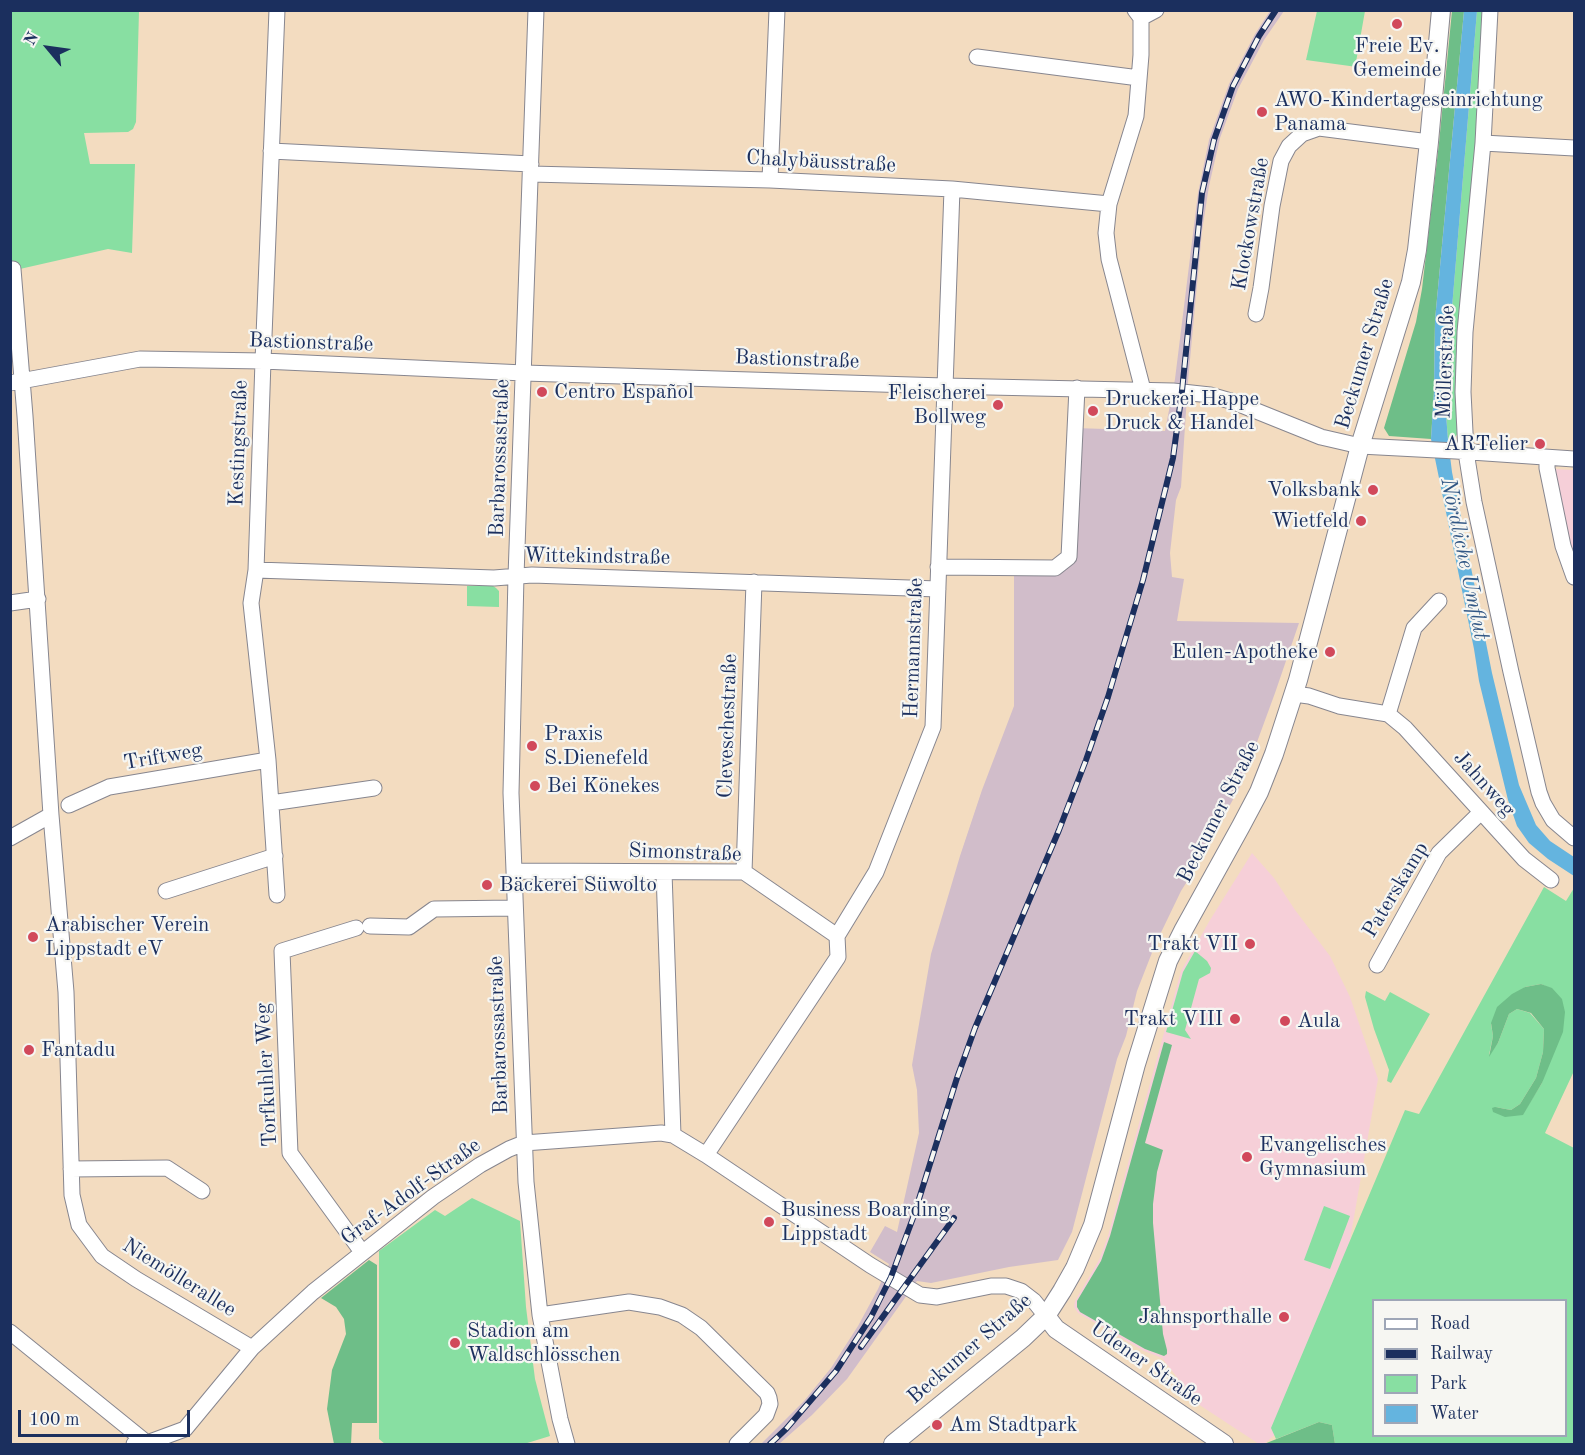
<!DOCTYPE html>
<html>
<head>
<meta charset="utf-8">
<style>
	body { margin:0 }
	#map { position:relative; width:1585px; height:1455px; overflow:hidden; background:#f3dcc0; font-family:"Old Standard TT",serif }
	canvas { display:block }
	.frame { position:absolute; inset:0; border:12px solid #1b2f5e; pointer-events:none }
	.legend { position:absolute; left:1372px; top:1299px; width:195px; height:138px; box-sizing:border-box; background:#f6f6f2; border:2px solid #9ea6b7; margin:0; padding:8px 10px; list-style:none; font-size:18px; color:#1b2f5e }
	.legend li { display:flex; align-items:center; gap:12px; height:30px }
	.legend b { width:30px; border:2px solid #9ea6b7 }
	.north { position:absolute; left:18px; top:18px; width:60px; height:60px; -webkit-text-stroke:4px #f6f6f2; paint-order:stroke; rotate:299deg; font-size:16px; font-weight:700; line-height:24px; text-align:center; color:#1b2f5e }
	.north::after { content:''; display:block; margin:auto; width:21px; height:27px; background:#1b2f5e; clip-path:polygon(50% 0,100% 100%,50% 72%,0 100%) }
	.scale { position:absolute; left:18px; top:1410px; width:172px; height:27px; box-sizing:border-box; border:3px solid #1b2f5e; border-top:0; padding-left:8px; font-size:18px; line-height:21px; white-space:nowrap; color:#1b2f5e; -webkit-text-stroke:4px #f6f6f2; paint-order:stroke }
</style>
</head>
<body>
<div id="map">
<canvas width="1585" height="1455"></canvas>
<div class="frame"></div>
<ul class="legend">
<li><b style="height:8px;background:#fff"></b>Road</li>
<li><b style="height:8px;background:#1b2f5e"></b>Railway</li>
<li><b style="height:16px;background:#88dfa2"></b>Park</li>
<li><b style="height:16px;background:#64b4df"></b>Water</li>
</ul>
<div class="north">N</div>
<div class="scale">100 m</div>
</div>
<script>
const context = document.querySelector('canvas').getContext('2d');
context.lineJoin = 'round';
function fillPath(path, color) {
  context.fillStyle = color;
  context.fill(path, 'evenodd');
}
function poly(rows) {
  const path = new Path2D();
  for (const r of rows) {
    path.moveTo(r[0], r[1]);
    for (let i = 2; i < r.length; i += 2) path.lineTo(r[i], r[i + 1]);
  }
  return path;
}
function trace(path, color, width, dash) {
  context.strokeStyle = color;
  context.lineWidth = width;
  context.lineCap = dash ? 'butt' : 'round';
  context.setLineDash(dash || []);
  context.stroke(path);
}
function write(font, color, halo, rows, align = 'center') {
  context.font = font + ' "Old Standard TT",serif';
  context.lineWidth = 4.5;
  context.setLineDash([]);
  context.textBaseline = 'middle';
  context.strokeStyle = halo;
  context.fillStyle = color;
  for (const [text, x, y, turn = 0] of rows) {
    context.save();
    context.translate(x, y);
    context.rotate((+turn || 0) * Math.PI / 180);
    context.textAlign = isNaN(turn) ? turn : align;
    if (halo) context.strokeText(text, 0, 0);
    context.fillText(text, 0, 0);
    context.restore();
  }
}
const built = poly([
	[1554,469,1574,470,1574,559,1568,542],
	[1252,853,1274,878,1295,910,1330,956,1350,997,1378,1079,1342,1286,1312,1403,1264,1444,1259,1444,1198,1404,1162,1358,1144,1351,1078,1313,1074,1307,1075,1301,1099,1260,1108,1236,1181,971,1210,920]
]);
const industrial = poly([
	[1270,11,1284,11,1264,40,1238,89,1220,138,1209,186,1202,231,1188,381,1181,487,1176,500,1170,553,1172,577,1184,579,1177,621,1299,623,1275,693,1242,783,1195,869,1181,891,1155,945,1137,991,1126,1036,1117,1059,1072,1232,1058,1260,1009,1267,931,1283,917,1281,847,1379,812,1415,779,1444,761,1444,804,1401,831,1368,858,1326,878,1289,889,1264,870,1252,885,1226,897,1232,919,1133,917,1090,912,1065,931,954,960,856,982,790,1014,706,1014,567,1055,568,1069,557,1075,428,1165,431,1175,379,1198,193,1209,140,1229,84,1255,34]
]);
const green = poly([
	[10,11,139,11,136,122,133,129,128,132,84,133,90,164,135,164,132,253,108,249,11,271],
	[1317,11,1365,11,1356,62,1357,67,1306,60],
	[1477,11,1484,11,1458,433,1453,440,1448,440,1446,414,1446,379],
	[467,586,493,586,496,588,499,591,499,607,467,606],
	[1544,887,1566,901,1574,888,1574,1071,1545,1133,1574,1148,1574,1444,1335,1444,1332,1425,1319,1422,1276,1439,1271,1428,1405,1110,1419,1114],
	[1541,984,1552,989,1542,1083,1522,1115,1495,1107,1511,1110,1520,1104,1536,1078,1543,1052,1544,1029,1530,1013,1517,1009,1509,1014,1498,1043,1489,1055,1493,1036,1491,1024,1525,987],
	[1374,1300,1566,1300,1566,1436,1374,1436],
	[1195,951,1207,961,1211,968,1210,973,1199,979,1185,1030,1191,1039,1166,1032,1183,972],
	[1366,991,1385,1001,1390,992,1430,1014,1391,1083,1387,1081,1389,1070,1374,1029,1365,997],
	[472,1198,520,1221,526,1307,535,1379,550,1436,524,1444,385,1444,379,1439,379,1251,435,1210,445,1216],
	[1324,1206,1350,1216,1330,1269,1304,1260]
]);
const forest = poly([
	[1452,11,1464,11,1435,320,1434,391,1431,439,1389,436,1384,428,1416,322,1422,289,1439,143],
	[1541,984,1552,988,1562,999,1565,1012,1563,1032,1542,1083,1523,1115,1505,1117,1493,1112,1492,1108,1495,1107,1511,1110,1520,1104,1536,1078,1543,1052,1544,1029,1531,1013,1517,1009,1509,1014,1498,1043,1489,1057,1493,1036,1491,1023,1497,1007,1512,994,1525,987],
	[1164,1042,1172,1045,1145,1143,1163,1150,1157,1172,1153,1204,1153,1223,1163,1334,1167,1350,1167,1354,1164,1356,1145,1349,1080,1312,1077,1307,1077,1301,1101,1261,1110,1236],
	[369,1260,377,1265,377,1423,352,1423,351,1444,334,1444,327,1409,332,1370,346,1334,344,1319,336,1307,321,1298],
	[1319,1422,1332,1425,1335,1444,1264,1444]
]);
const water = poly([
	[1464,11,1477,11,1446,379,1446,414,1448,440,1452,472,1492,673,1519,785,1536,825,1550,841,1574,857,1574,876,1548,859,1529,843,1517,826,1508,800,1479,681,1474,649,1431,439,1434,391,1435,320]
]);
const minor = poly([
	[277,10,263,361,256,570,251,603,268,760,277,895],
	[536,10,516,576,511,793,526,1182,540,1315,560,1419,567,1444],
	[1135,10,1141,18,1156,10],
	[1490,10,1483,143,1465,332,1463,392,1466,452,1474,502,1511,672,1539,792,1543,803,1553,820,1574,838],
	[1141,18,1141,55,1136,116,1109,204,1106,233,1109,259,1143,390],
	[977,57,1139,78],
	[1483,143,1574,148],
	[271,151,531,164],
	[531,174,770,180,952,189,1109,204],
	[770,180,777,10],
	[13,269,25,416,51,815,66,992,72,1195,79,1225,102,1256,136,1279,252,1348],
	[1256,314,1261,288,1272,206,1281,161,1289,146,1302,134,1319,128,1429,142],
	[10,383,140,359,263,361,524,373,944,386,1173,391,1210,395,1234,402,1321,437,1360,446,1456,451,1574,459],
	[1547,458,1547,468,1563,546,1574,577],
	[938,567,1055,568,1069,557,1077,388],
	[256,570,494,578,532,575,938,589],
	[10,603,38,599],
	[1294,694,1309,696,1339,706,1388,714,1405,728,1524,859,1551,880],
	[1388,714,1414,628,1439,601],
	[271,803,374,788],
	[69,805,109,787,268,760],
	[10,838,51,815],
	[514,871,744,872,837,936],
	[664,872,673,1135],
	[744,872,754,582],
	[166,891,275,856],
	[370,926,409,927,434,909,515,908],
	[356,928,282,951,290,1153,362,1252],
	[1377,965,1439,853,1480,813],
	[706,1155,838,957,837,936,876,872,933,727,952,189],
	[71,1169,167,1168,202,1191],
	[540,1315,629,1302,660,1307,682,1315,701,1328,767,1393,769,1398,770,1404,766,1415,737,1444],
	[10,1332,147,1443],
	[134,1444,147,1443,185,1429,252,1348,313,1292,433,1197,480,1165,509,1149,524,1143,661,1133,673,1135,706,1155,870,1265,920,1295,937,1297,991,1286,1006,1286,1021,1291,1034,1301,1046,1316]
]);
const major = poly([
	[1046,1316,1056,1329,1224,1444],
	[893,1444,1023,1338,1046,1316,1062,1291,1075,1268,1093,1225,1136,1064,1168,961,1184,929,1241,826,1259,792,1274,754,1298,680,1360,446,1411,282,1417,250,1429,142,1441,10]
]);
const rail = poly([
	[861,1347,954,1218],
	[770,1444,786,1429,836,1371,871,1317,891,1277,913,1218,957,1078,975,1028,1059,830,1086,760,1108,697,1143,580,1173,458,1182,391,1202,193,1214,140,1233,86,1259,36,1276,10]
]);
const markers = [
	[1397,24,6,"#d1495b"],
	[1262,112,6,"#d1495b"],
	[542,392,6,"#d1495b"],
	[998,405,6,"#d1495b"],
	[1093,411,6,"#d1495b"],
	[1540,444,6,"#d1495b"],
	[1373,490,6,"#d1495b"],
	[1361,521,6,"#d1495b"],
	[1330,652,6,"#d1495b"],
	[532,746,6,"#d1495b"],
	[535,786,6,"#d1495b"],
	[487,885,6,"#d1495b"],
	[33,937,6,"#d1495b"],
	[1250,944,6,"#d1495b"],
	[1235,1019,6,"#d1495b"],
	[1285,1021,6,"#d1495b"],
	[29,1050,6,"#d1495b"],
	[1247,1157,6,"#d1495b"],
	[769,1222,6,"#d1495b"],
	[1284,1317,6,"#d1495b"],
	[455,1343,6,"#d1495b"],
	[937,1425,6,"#d1495b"]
];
const poiNames = [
	["Freie Ev.",1397,46,"center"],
	["Gemeinde",1397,70,"center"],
	["AWO-Kindertageseinrichtung",1274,100],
	["Panama",1274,124],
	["Centro Español",554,392],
	["Fleischerei",986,393,"right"],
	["Bollweg",986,417,"right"],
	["Druckerei Happe",1105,399],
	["Druck & Handel",1105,423],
	["ARTelier",1528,444,"right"],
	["Volksbank",1361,490,"right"],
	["Wietfeld",1349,521,"right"],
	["Eulen-Apotheke",1318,652,"right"],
	["Praxis",544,734],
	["S.Dienefeld",544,758],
	["Bei Könekes",547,786],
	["Bäckerei Süwolto",499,885],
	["Arabischer Verein",45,925],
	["Lippstadt eV",45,949],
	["Trakt VII",1238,944,"right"],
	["Trakt VIII",1223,1019,"right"],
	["Aula",1297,1021],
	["Fantadu",41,1050],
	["Evangelisches",1259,1145],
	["Gymnasium",1259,1169],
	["Business Boarding",781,1210],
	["Lippstadt",781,1234],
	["Jahnsporthalle",1272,1317,"right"],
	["Stadion am",467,1331],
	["Waldschlösschen",467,1355],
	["Am Stadtpark",949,1425]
];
const streetNames = [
	["Chalybäusstraße",821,162,3],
	["Klockowstraße",1251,224,-80],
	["Bastionstraße",311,343,2],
	["Beckumer Straße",1365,354,-73],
	["Bastionstraße",797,360,2],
	["Möllerstraße",1446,362,-88],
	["Kestingstraße",239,443,-88],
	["Barbarossastraße",500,458,-88],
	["Wittekindstraße",597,557,1],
	["Hermannstraße",914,648,-88],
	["Cleveschestraße",728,726,-88],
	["Triftweg",163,757,-10],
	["Jahnweg",1484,784,48],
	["Beckumer Straße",1219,812,-63],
	["Simonstraße",685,853,2],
	["Paterskamp",1396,890,-59],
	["Barbarossastraße",499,1035,-92],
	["Torfkuhler Weg",267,1075,-93],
	["Graf-Adolf-Straße",411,1192,-36],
	["Niemöllerallee",179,1278,32],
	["Beckumer Straße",970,1349,-41],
	["Udener Straße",1146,1364,35]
];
const waterNames = [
	["Nördliche Umflut",1464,559,78]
];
fillPath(built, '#f6cfd8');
fillPath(industrial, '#d1bdca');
fillPath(green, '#88dfa2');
fillPath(forest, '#6ebe88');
fillPath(water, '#64b4df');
trace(minor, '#87868f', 17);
trace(major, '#87868f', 20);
trace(minor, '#fff', 15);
trace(major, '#fff', 18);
trace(rail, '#1b2f5e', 6);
trace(rail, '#f6f6f2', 4, [11]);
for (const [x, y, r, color] of markers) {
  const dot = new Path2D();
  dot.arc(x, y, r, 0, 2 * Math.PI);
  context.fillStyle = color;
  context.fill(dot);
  trace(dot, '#f6f6f2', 2);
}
write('21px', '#1b2f5e', '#f6f6f2', poiNames, 'left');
write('21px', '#1b2f5e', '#f6f6f2', streetNames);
write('italic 22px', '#315785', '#f6f6f2', waterNames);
</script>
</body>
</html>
